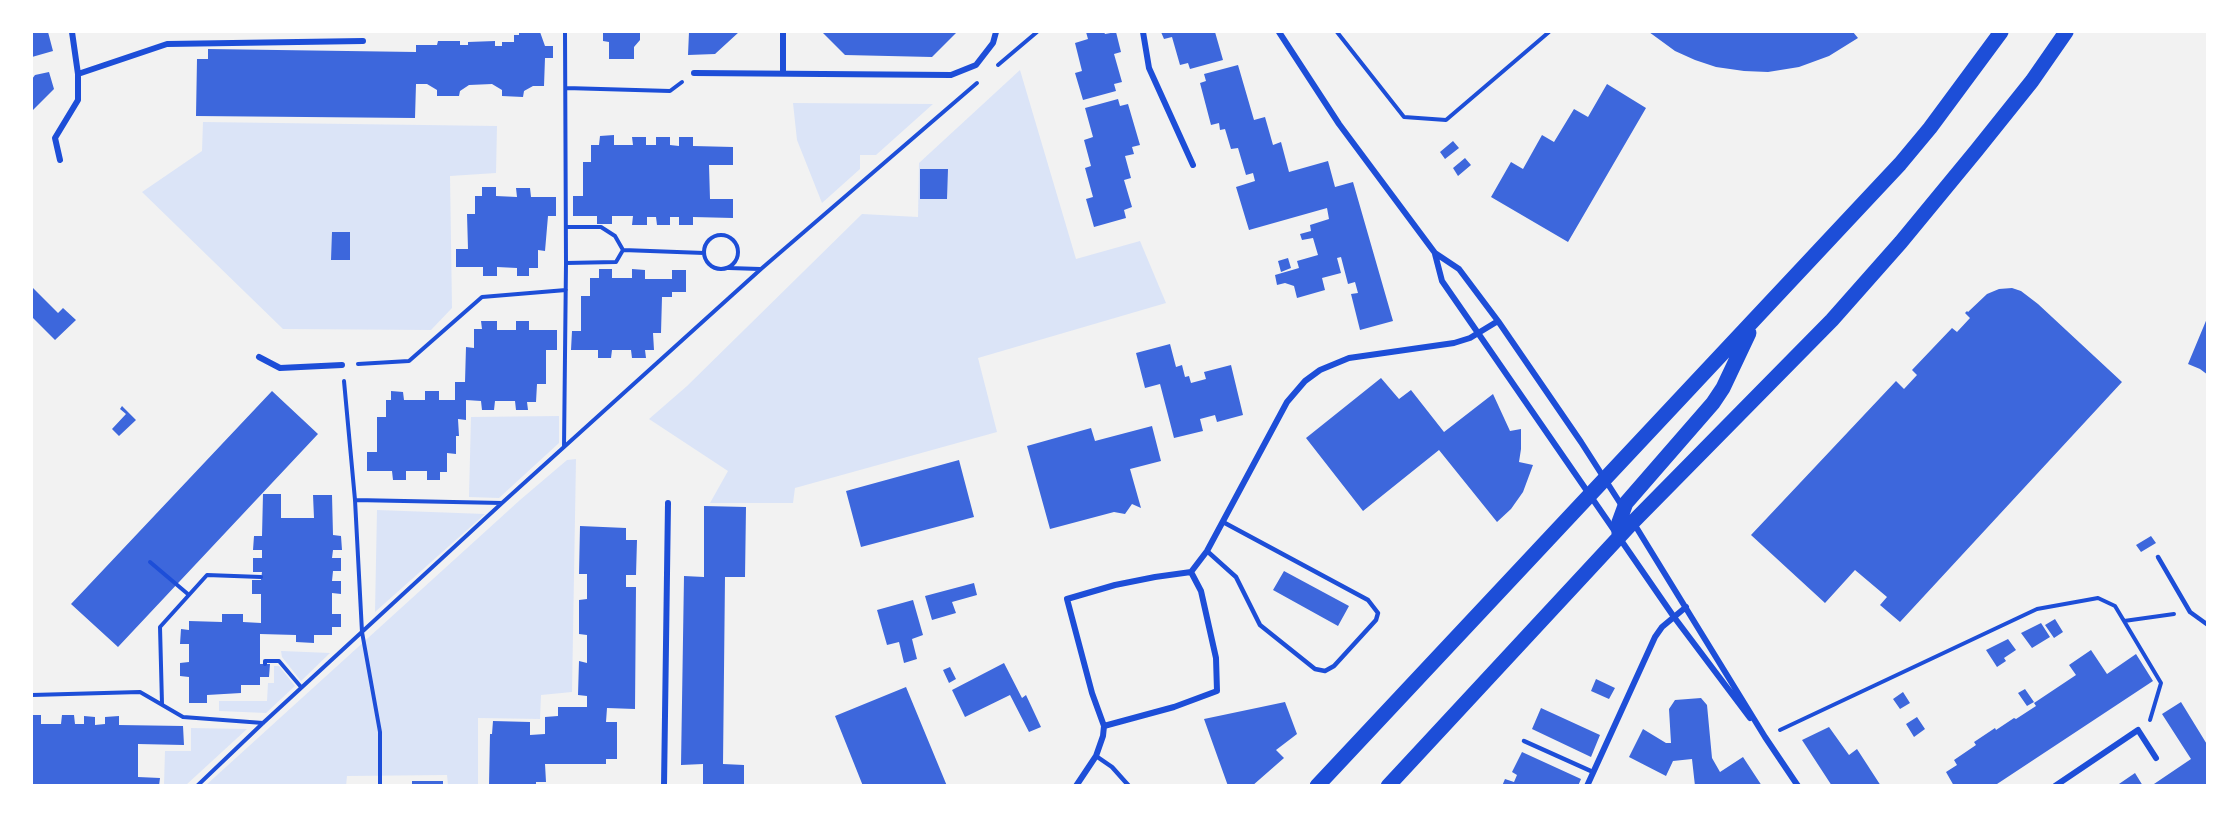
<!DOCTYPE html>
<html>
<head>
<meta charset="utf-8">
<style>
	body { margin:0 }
	#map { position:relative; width:2239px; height:817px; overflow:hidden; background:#f2f2f2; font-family:Raleway,sans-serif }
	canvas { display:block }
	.frame { position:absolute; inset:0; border:33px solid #fff; pointer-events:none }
</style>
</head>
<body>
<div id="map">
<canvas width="2239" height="817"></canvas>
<div class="frame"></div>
</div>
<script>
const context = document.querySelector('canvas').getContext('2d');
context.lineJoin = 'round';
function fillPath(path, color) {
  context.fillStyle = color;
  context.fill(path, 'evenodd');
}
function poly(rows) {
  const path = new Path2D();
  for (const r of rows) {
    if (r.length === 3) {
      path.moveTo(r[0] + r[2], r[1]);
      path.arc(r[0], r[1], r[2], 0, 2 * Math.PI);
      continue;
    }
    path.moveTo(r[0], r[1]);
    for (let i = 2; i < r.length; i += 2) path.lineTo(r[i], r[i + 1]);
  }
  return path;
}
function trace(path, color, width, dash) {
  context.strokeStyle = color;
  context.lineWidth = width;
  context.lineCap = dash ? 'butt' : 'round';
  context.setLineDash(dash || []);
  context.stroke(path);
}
const green = poly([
	[1020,70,1076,259,1140,241,1166,303,978,358,997,432,795,488,793,503,710,503,728,471,649,419,687,386,862,214,918,217,919,163],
	[793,103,933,104,876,155,860,155,860,169,822,203,797,140],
	[203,122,497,126,496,173,450,176,452,308,431,330,283,329,142,192,202,151],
	[559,416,559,443,499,498,469,497,471,417],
	[576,459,572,692,541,695,540,719,478,718,478,785,448,785,447,775,347,776,346,786,205,786,520,500,567,460],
	[377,510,485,514,375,612],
	[281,651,282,651,330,653,301,681,282,657],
	[274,666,279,666,295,686,266,713,219,711,219,701,267,701,268,683,274,683],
	[191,728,247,729,186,785,164,785,165,751,191,751]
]);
const building = poly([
	[32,32,48,32,53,51,32,57],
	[519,32,540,32,545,46,553,46,553,58,545,58,544,86,533,86,524,91,523,97,502,96,502,90,492,84,469,85,460,91,459,96,437,96,437,90,427,84,416,84,415,118,196,116,197,59,208,59,208,49,416,52,416,45,437,45,438,41,460,41,460,45,468,45,468,42,495,41,495,46,502,46,502,42,514,42,514,35,519,35],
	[603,32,640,32,640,40,634,47,634,59,609,59,609,42,603,41],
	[689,32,739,32,715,54,688,55],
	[822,32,957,32,932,57,845,55],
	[1086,32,1104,32,1105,34,1116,32,1121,52,1114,54,1122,82,1114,84,1116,91,1083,100,1075,73,1082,71,1075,43,1088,39],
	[1161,32,1215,32,1223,60,1190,69,1188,63,1180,65,1172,37,1164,39],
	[1649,32,1853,32,1858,38,1829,56,1799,67,1768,72,1744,71,1716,67,1695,60,1675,51],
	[1238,65,1254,120,1265,117,1273,145,1281,142,1289,172,1328,161,1335,187,1353,182,1393,321,1360,330,1351,294,1358,293,1355,282,1348,284,1341,257,1337,258,1341,273,1322,278,1325,290,1297,298,1294,286,1285,283,1277,285,1275,275,1299,268,1297,261,1318,255,1313,238,1302,240,1300,234,1311,231,1310,225,1329,219,1327,208,1249,230,1236,187,1255,181,1253,173,1246,175,1238,148,1231,149,1225,129,1220,130,1219,123,1211,125,1200,83,1206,81,1204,74],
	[49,72,54,89,32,111,32,79,35,75],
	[1607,84,1646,108,1568,242,1491,197,1511,162,1523,169,1542,135,1554,142,1574,109,1588,117],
	[1118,99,1120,106,1128,104,1140,145,1132,147,1134,154,1125,156,1131,178,1124,180,1132,207,1124,210,1126,218,1094,227,1086,199,1093,197,1085,168,1091,166,1084,140,1093,137,1085,108],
	[614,135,614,145,633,145,632,137,646,137,646,145,656,145,656,137,670,137,670,145,679,146,679,137,693,137,693,146,733,147,733,165,709,165,710,199,733,199,733,218,693,217,693,225,679,225,679,217,670,217,670,225,657,225,656,217,647,217,647,225,632,225,633,216,612,216,612,224,597,224,597,216,573,216,573,196,583,196,583,162,591,162,591,145,599,145,600,136],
	[1453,141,1459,148,1445,159,1440,152],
	[1465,158,1471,165,1458,176,1453,168],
	[920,169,948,169,947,199,920,199],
	[482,187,496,187,496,196,517,197,516,188,530,188,531,197,556,197,556,216,548,216,545,251,538,250,538,268,529,268,529,276,517,276,517,268,497,267,497,276,483,276,483,267,456,267,456,249,468,249,467,214,475,214,475,196,482,196],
	[332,232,350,232,350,260,331,260],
	[1288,258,1291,268,1281,272,1278,261],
	[599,269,612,269,612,278,632,278,632,269,645,270,645,279,672,279,672,270,686,270,686,292,672,292,672,297,662,297,661,333,653,333,654,350,645,350,646,358,632,358,631,350,612,350,611,358,598,358,598,350,571,350,572,331,581,331,581,296,590,296,590,278,599,278],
	[32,287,58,313,63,308,76,320,55,340,32,317],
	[2012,288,2021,291,2038,304,2122,382,1900,622,1880,605,1887,597,1855,570,1825,603,1751,535,1896,381,1904,389,1917,375,1912,370,1952,328,1957,332,1970,318,1965,313,1967,311,1968,312,1987,294,1999,289],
	[2208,316,2208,375,2200,369,2188,364],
	[481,321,497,321,497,330,516,330,516,321,529,321,529,330,557,330,557,350,546,350,546,384,537,384,536,402,527,402,528,410,516,410,515,401,495,401,494,410,482,410,481,401,466,400,466,420,458,419,459,436,456,436,456,454,447,453,447,472,440,472,440,480,427,480,427,471,406,471,406,480,393,480,392,471,367,471,367,452,377,452,377,417,386,417,386,400,391,400,391,391,403,392,404,400,425,400,425,391,439,391,439,400,455,400,455,382,465,382,466,347,474,348,474,329,482,329],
	[1170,344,1176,367,1182,365,1185,377,1189,376,1191,383,1206,379,1204,372,1231,365,1243,415,1217,422,1215,415,1200,419,1203,431,1174,438,1160,384,1145,388,1136,353],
	[1381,378,1399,399,1411,390,1444,432,1493,394,1510,431,1521,429,1521,449,1519,462,1533,465,1523,492,1511,509,1497,522,1439,450,1363,511,1306,438],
	[272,391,318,434,118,647,71,604],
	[122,406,136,420,119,436,112,429,126,414,120,409],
	[1152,426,1161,461,1130,469,1141,508,1132,504,1125,514,1114,512,1050,529,1027,446,1091,428,1095,441],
	[959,460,974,517,861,547,846,491],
	[263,494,281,494,281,518,314,518,313,495,332,495,333,535,341,536,342,550,333,550,332,558,341,558,341,571,333,571,332,581,341,581,341,594,332,593,332,614,341,614,341,627,332,627,332,635,314,635,314,643,296,642,296,635,260,634,260,664,270,664,269,677,260,677,260,685,241,685,241,693,207,695,207,703,189,703,189,677,180,676,180,663,189,662,189,644,180,644,181,629,189,630,189,621,222,622,222,614,243,614,243,622,261,623,261,594,252,594,252,580,261,580,262,572,253,572,253,558,262,558,262,550,253,550,254,536,262,536],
	[704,506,746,507,745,577,725,577,723,764,744,765,744,786,703,786,703,764,681,765,684,576,704,577],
	[580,526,626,528,626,540,637,540,636,575,626,575,626,587,636,587,635,709,607,708,606,722,617,722,617,759,606,759,606,764,545,764,546,782,536,782,536,786,489,786,490,734,492,734,493,721,530,722,530,735,545,734,545,717,558,716,558,707,587,707,587,696,578,695,579,661,587,663,587,635,579,634,579,600,587,599,587,574,579,574],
	[2151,536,2156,543,2141,552,2136,545],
	[1284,571,1349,606,1338,626,1273,590],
	[974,583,977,595,952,602,956,613,932,620,925,596],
	[913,600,923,635,912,639,917,659,904,663,899,642,887,645,877,610],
	[2055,619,2063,632,2054,638,2045,625],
	[2041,623,2050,637,2032,648,2021,633],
	[2008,639,2016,650,2004,658,2006,661,1997,667,1986,650],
	[2091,650,2107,674,2136,654,2153,681,1994,786,1954,786,1946,772,1957,765,1954,760,1976,745,1974,742,1995,728,1996,730,2014,718,2016,719,2036,706,2034,703,2076,675,2069,665],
	[1004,663,1022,698,1026,695,1041,727,1029,732,1010,695,965,717,952,690],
	[950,667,956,679,949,683,943,670],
	[1596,679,1615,688,1609,699,1591,691],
	[906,687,947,786,863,786,835,716],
	[2025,689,2034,702,2027,706,2018,693],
	[1903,692,1910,703,1900,709,1893,699],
	[1701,698,1707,705,1712,758,1720,772,1743,757,1762,786,1695,786,1692,759,1673,761,1666,776,1629,757,1643,729,1666,743,1671,743,1669,709,1675,700],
	[1285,702,1297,734,1276,750,1284,758,1252,786,1228,786,1204,719],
	[2181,702,2208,746,2208,786,2151,786,2191,759,2162,714],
	[1541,708,1600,735,1591,757,1532,729],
	[32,715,41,715,41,724,61,724,62,715,74,715,75,724,84,724,84,716,95,717,95,725,105,724,105,717,119,716,119,725,183,726,184,745,138,744,138,777,160,778,159,786,32,786],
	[1917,717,1925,729,1914,737,1906,724],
	[1829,727,1849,755,1857,749,1881,786,1832,786,1802,740],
	[1522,752,1581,779,1578,786,1502,786,1505,779,1514,782,1517,775,1512,772],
	[2135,773,2143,786,2116,786],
	[412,781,443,781,443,786,412,786]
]);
const path = poly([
	[1337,32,1404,117,1446,120,1549,32],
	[998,65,1037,32],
	[566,88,670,91,682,82],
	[566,227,601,227,615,236,623,250],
	[721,252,17],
	[566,263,616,262,623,250,704,253],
	[729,268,760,269],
	[358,364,409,361,482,297,566,290],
	[344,381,355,500,362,632,380,732,380,786],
	[564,447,566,263,565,32],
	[355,500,502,503],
	[150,562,189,595],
	[2124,621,2161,683,2150,720],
	[265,664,265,661,279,661,301,687],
	[32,695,140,692,183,717,263,723],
	[162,704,160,627,207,575,261,577],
	[1780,730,2037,609,2098,598,2115,606,2124,621,2174,614],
	[197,786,263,723,502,503,761,269,977,83]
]);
const service = poly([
	[1207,551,1236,577,1260,625,1315,669,1325,671,1334,666,1376,620,1378,613,1368,600,1223,522],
	[2158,557,2190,612,2208,625],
	[1524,741,1593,772],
	[1096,756,1112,767,1129,786]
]);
const minor = poly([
	[783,32,783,73],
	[1143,32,1149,68,1193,165],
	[1279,32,1339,124,1435,253,1459,269,1498,321,1581,442,1622,506],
	[694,73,951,75,976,65,993,43,996,32],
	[78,74,167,44,363,41],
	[60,160,55,138,78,100,78,74,72,32],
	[1435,254,1442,281,1478,333,1674,617,1750,718],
	[259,357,280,368,342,365],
	[1633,522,1765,737,1798,786],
	[1104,726,1174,707,1217,691,1216,658,1201,591,1191,572],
	[664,786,668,503],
	[1076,786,1096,756,1103,736,1104,726,1092,693,1067,599,1115,585,1155,577,1191,572,1207,551,1287,402,1305,381,1320,370,1349,358,1454,343,1470,338,1498,321],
	[1587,786,1655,637,1662,627,1686,607],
	[2055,786,2138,730,2156,758]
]);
const primary = poly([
	[1619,537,1619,522,1626,503,1713,403,1723,388,1749,333],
	[1317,786,1900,164,1930,128,2001,32],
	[1388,786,1633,522,1832,320,1901,242,1976,151,2032,81,2066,32]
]);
fillPath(green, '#dbe4f7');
fillPath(building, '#3d67dc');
trace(path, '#1d4ed8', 4);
trace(service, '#1d4ed8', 4.5);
trace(minor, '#1d4ed8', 6);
trace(primary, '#1d4ed8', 15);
</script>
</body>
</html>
